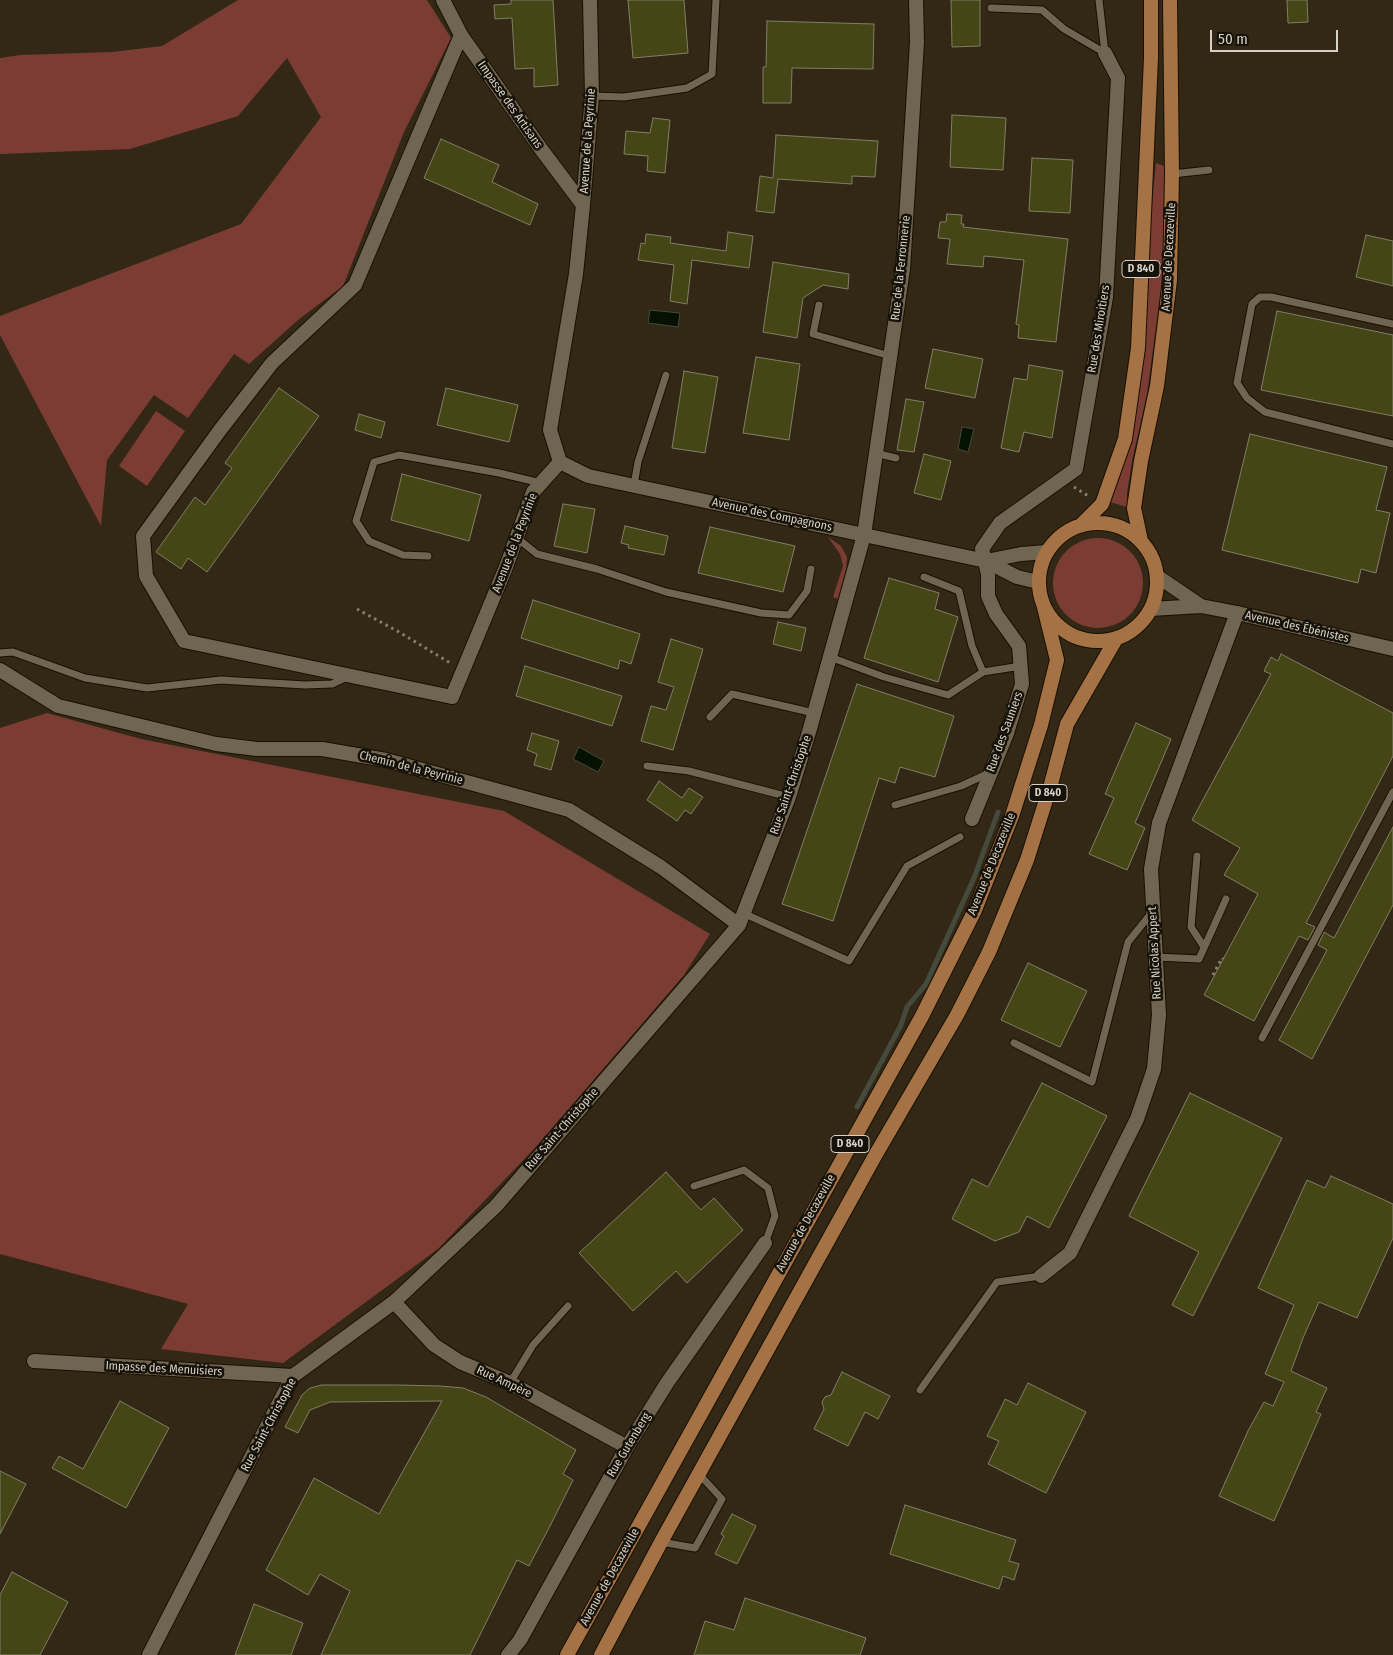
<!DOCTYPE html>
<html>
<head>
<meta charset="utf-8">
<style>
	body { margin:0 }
	#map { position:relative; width:1393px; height:1655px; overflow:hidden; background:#322815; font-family:"Fira Sans Condensed",sans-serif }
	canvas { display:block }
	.scale { position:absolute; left:1210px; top:30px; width:128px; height:22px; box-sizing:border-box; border:2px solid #d7d0c4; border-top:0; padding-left:6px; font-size:15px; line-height:18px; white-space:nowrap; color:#d7d0c4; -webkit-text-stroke:4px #161109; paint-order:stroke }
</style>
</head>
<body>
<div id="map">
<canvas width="1393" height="1655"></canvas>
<div class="scale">50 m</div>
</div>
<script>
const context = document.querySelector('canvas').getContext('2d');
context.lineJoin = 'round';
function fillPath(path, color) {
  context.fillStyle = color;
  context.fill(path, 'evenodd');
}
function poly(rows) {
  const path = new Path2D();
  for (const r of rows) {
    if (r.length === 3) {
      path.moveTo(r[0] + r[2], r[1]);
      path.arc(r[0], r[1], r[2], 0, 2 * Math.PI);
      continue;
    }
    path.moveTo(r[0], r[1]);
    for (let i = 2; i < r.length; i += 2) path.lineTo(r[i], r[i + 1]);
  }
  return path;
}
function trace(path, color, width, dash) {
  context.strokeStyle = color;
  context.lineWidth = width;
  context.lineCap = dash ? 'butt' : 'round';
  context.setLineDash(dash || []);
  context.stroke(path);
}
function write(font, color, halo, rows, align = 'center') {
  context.font = font + ' "Fira Sans Condensed",sans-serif';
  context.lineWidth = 5;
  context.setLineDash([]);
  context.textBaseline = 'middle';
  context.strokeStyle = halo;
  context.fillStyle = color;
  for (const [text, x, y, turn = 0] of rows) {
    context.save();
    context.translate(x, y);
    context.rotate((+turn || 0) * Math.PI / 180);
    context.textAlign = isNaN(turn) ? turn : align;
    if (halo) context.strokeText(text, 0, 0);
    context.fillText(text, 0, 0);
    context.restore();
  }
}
const green = poly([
	[238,0,427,0,451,38,404,132,343,286,298,320,249,364,234,354,188,418,154,395,107,460,101,526,0,335,0,316,241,224,321,117,287,58,238,116,130,149,0,154,0,58,20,55,112,52,162,46],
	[1156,163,1164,166,1164,230,1161,290,1147,394,1132,461,1127,493,1127,507,1110,502,1118,480,1128,446],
	[156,411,185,431,147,486,119,466],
	[828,537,841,546,847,557,846,570,838,599,833,597,843,566,840,554],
	[1098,583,45],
	[47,713,141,739,504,811,710,934,684,975,534,1149,438,1249,283,1363,161,1349,188,1304,0,1254,0,728]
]);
const water = poly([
	[650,310,680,313,678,327,648,323,650,310],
	[962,427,974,429,968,452,958,449,962,427],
	[579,747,604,761,598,772,573,759,579,747]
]);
const stream = poly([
	[857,1107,901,1025,907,1007,926,984,974,878,998,812]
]);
const building = poly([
	[511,0,553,0,558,85,534,87,534,68,515,69,512,18,495,19,494,5,511,4,511,0],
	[628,0,684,0,688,53,633,58,628,0],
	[951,0,980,0,980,46,952,47,951,0],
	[1287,0,1307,0,1308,22,1288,23,1287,0],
	[767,21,874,24,873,69,792,68,791,103,763,103,763,67,766,67,767,21],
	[952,115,1006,118,1003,170,950,167,952,115],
	[653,118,670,120,665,173,647,171,648,156,624,154,626,131,650,133,653,118],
	[776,135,878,141,875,177,852,176,852,184,778,179,774,213,756,211,760,176,773,178,776,135],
	[441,139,499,165,492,182,538,204,530,225,424,178,441,139],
	[1032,158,1073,160,1070,213,1029,211,1032,158],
	[947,214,962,215,961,224,964,224,963,227,1068,239,1056,342,1018,338,1019,325,1016,324,1024,260,984,256,983,267,947,264,950,239,938,238,940,222,946,222,947,214],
	[728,232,753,236,749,268,692,260,687,304,670,301,674,265,638,260,641,243,645,244,646,234,671,237,670,243,726,251,728,232],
	[1366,235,1393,241,1393,286,1356,277,1366,235],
	[773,262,849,274,848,289,823,285,803,298,797,338,763,332,773,262],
	[1277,311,1393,335,1393,416,1261,390,1277,311],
	[933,349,983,359,975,398,925,388,933,349],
	[756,357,800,364,789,440,743,433,756,357],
	[1029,365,1063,371,1052,438,1024,432,1019,452,1001,448,1014,378,1027,380,1029,365],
	[684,371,718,377,705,453,672,448,684,371],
	[279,388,319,416,207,572,188,558,181,569,156,552,195,497,205,505,232,468,225,463,279,388],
	[446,388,518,405,509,442,437,425,446,388],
	[906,399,924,402,914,452,897,450,906,399],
	[359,414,385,422,381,438,355,430,359,414],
	[1250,434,1387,467,1376,510,1390,513,1376,573,1361,569,1358,583,1222,550,1250,434],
	[924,454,951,461,941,500,914,493,924,454],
	[402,474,481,495,469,541,391,520,402,474],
	[563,504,595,509,587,553,554,546,563,504],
	[625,526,668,536,664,555,628,548,629,545,621,543,625,526],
	[710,527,795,546,783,592,698,573,710,527],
	[889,578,939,593,935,609,958,617,938,682,864,658,889,578],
	[533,600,640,634,631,664,620,660,618,669,521,638,533,600],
	[778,622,806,628,801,651,773,644,778,622],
	[671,639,703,649,673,750,641,741,651,706,666,710,674,687,658,682,671,639],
	[1281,654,1393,713,1393,756,1306,923,1315,927,1308,940,1299,936,1254,1021,1204,995,1258,894,1224,875,1240,848,1192,820,1271,674,1264,671,1271,657,1278,661,1281,654],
	[525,666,622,696,612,726,516,696,525,666],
	[857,684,954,716,935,777,900,767,895,783,879,778,833,921,782,904,857,684],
	[1136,723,1171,739,1135,823,1145,828,1127,870,1089,854,1114,798,1105,794,1136,723],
	[532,733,559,741,551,770,534,765,537,754,527,750,532,733],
	[659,781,682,798,689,788,703,797,691,814,685,810,677,821,647,800,659,781],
	[1393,827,1393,905,1312,1059,1279,1040,1327,950,1318,945,1324,932,1334,938,1393,827],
	[1028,963,1087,991,1060,1047,1001,1020,1028,963],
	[1042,1083,1107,1116,1049,1228,1027,1216,1019,1232,995,1241,952,1219,972,1179,988,1187,1042,1083],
	[1190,1093,1282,1138,1193,1316,1172,1305,1199,1252,1129,1216,1190,1093],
	[666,1172,701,1210,714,1198,743,1230,687,1283,676,1271,633,1311,579,1253,666,1172],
	[1331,1176,1393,1204,1393,1238,1357,1318,1319,1302,1303,1338,1291,1371,1327,1388,1316,1412,1321,1414,1274,1521,1219,1496,1248,1431,1264,1402,1273,1406,1284,1382,1265,1374,1294,1305,1258,1288,1307,1180,1325,1188,1331,1176],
	[842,1372,890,1396,878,1419,865,1412,848,1446,814,1429,824,1409,822,1402,825,1397,831,1395,842,1372],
	[1028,1383,1086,1412,1046,1493,988,1464,999,1441,987,1436,1001,1408,1005,1399,1017,1405,1028,1383],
	[322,1385,397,1385,440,1386,463,1388,486,1397,576,1450,563,1474,573,1480,550,1526,529,1566,517,1560,470,1655,321,1655,350,1591,320,1574,308,1595,266,1570,314,1478,379,1514,442,1401,330,1402,310,1410,298,1433,285,1427,302,1395,310,1388,322,1385],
	[120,1401,169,1428,126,1508,52,1468,59,1456,83,1469,120,1401],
	[0,1471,26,1484,0,1534,0,1471],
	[905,1505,1016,1540,1009,1561,1019,1564,1014,1580,1003,1576,999,1589,890,1554,905,1505],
	[732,1514,756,1526,737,1564,715,1554,724,1536,721,1534,732,1514],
	[12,1572,68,1602,40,1655,0,1655,0,1595,12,1572],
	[745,1598,866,1638,860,1655,694,1655,705,1621,734,1630,745,1598],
	[254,1604,303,1623,291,1655,235,1655,254,1604]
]);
const path = poly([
	[1074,487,1090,497],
	[357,609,399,632,452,664],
	[1213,975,1222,958,1223,959]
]);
const service = poly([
	[1099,0,1105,53],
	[991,8,1042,10,1064,29,1105,53],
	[592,96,624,97,687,88,712,74,716,0],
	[1172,174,1209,170],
	[819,305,813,334,890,356],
	[1393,324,1271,297,1260,297,1252,304,1237,383,1247,398,1265,412,1393,444],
	[875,453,896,458],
	[634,485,638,462,666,375],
	[517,538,537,554,597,569,666,592,761,613,789,615,807,591,811,569],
	[428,556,403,555,369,541,356,521,374,462,399,455,499,473,541,483],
	[924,577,959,591,972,646,983,672,1021,666],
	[0,653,13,652,85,678,147,688,221,680,305,685,332,684,347,677],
	[830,657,884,677,948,695,983,672],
	[710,717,732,694,814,713],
	[647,766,689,771,789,797],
	[895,805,961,786,989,773],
	[1197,856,1191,927,1204,947],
	[743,913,849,961,907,866,960,837],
	[1156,957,1199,959,1226,899],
	[1262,1038,1393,792],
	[1014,1043,1092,1082,1128,942,1153,911],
	[694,1186,744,1170,768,1188,775,1216,765,1243],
	[510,1383,533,1345,568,1306],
	[920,1390,997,1282,1041,1276],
	[661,1542,695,1548,722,1499,699,1474]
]);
const minor = poly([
	[443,0,461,35,541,149,583,205],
	[461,35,355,285,272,363,220,430,143,536,146,576,184,641,452,697,506,567,533,492,560,462],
	[560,462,588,476,986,561,1017,577,1038,582],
	[560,462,550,430,576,274,583,205,592,96,590,0],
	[986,561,1021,554,1047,552],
	[0,670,58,706,216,744,257,749,322,749,386,760,569,810,661,867,739,925],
	[972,819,1007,733,1022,684,1019,646,996,614,988,596,988,574,982,549,1000,523,1076,469,1106,297,1118,78,1105,53],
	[1041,1276,1070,1253,1137,1119,1154,1069,1159,1015,1151,869,1159,823,1237,613],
	[394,1302,434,1345,460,1362,510,1383,627,1447],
	[34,1361,293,1376],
	[149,1655,293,1376,394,1302,496,1206,739,925,789,797,809,732,864,535,903,269,917,42,916,0],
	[508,1655,520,1640,627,1447,667,1383,765,1243]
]);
const tertiary = poly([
	[1157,576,1201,606],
	[1151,609,1201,606,1237,613,1393,649]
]);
const primary = poly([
	[1098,582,59],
	[1081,525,1102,504,1125,439,1138,348,1151,58,1151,0],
	[1141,541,1134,508,1141,461,1157,386,1170,280,1172,174,1170,0],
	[567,1655,922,1016,975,910,1012,816,1041,725,1057,660,1044,607],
	[601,1655,661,1542,876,1154,957,1015,989,952,1027,860,1051,784,1067,724,1116,639]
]);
const shields = [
	[1141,269,38],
	[1048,793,38],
	[850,1144,38]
];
const shieldNames = [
	["D 840",1141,269],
	["D 840",1048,793],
	["D 840",850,1144]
];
const streetNames = [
	["Impasse des Artisans",510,105,55],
	["Avenue de la Peyrinie",588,141,-86],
	["Avenue de Decazeville",1169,257,-87],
	["Rue de la Ferronnerie",901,268,-84],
	["Rue des Miroitiers",1099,329,-81],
	["Avenue des Compagnons",772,515,12],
	["Avenue de la Peyrinie",515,543,-69],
	["Avenue des Ébénistes",1297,627,13],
	["Rue des Sauniers",1005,732,-70],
	["Chemin de la Peyrinie",411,768,14],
	["Rue Saint-Christophe",791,785,-71],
	["Avenue de Decazeville",992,864,-68],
	["Rue Nicolas Appert",1155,953,-93],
	["Rue Saint-Christophe",562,1129,-49],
	["Avenue de Decazeville",806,1223,-61],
	["Impasse des Menuisiers",164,1369,3],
	["Rue Ampère",504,1382,25],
	["Rue Saint-Christophe",269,1425,-62],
	["Rue Gutenberg",629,1445,-59],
	["Avenue de Decazeville",610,1577,-61]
];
fillPath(green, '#7b3d33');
fillPath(water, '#061201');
trace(water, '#454b3c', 1);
trace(stream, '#454b3c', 5);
fillPath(building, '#464516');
trace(building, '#7f7f67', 1);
trace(service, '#1a1001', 9);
trace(minor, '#1a1001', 16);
trace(tertiary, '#1a1001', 16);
trace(primary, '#1a1001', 16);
trace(path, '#877e6f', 3, [2.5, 4]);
trace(service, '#706550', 7);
trace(minor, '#706550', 14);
trace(tertiary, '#706550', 14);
trace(primary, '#a57245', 14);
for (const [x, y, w] of shields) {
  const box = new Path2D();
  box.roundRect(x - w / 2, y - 8.5, w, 17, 4);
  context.fillStyle = '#161109';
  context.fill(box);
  trace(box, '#d7d0c4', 1);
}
write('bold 11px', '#d7d0c4', null, shieldNames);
write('12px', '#d7d0c4', '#161109', streetNames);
</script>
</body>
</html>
